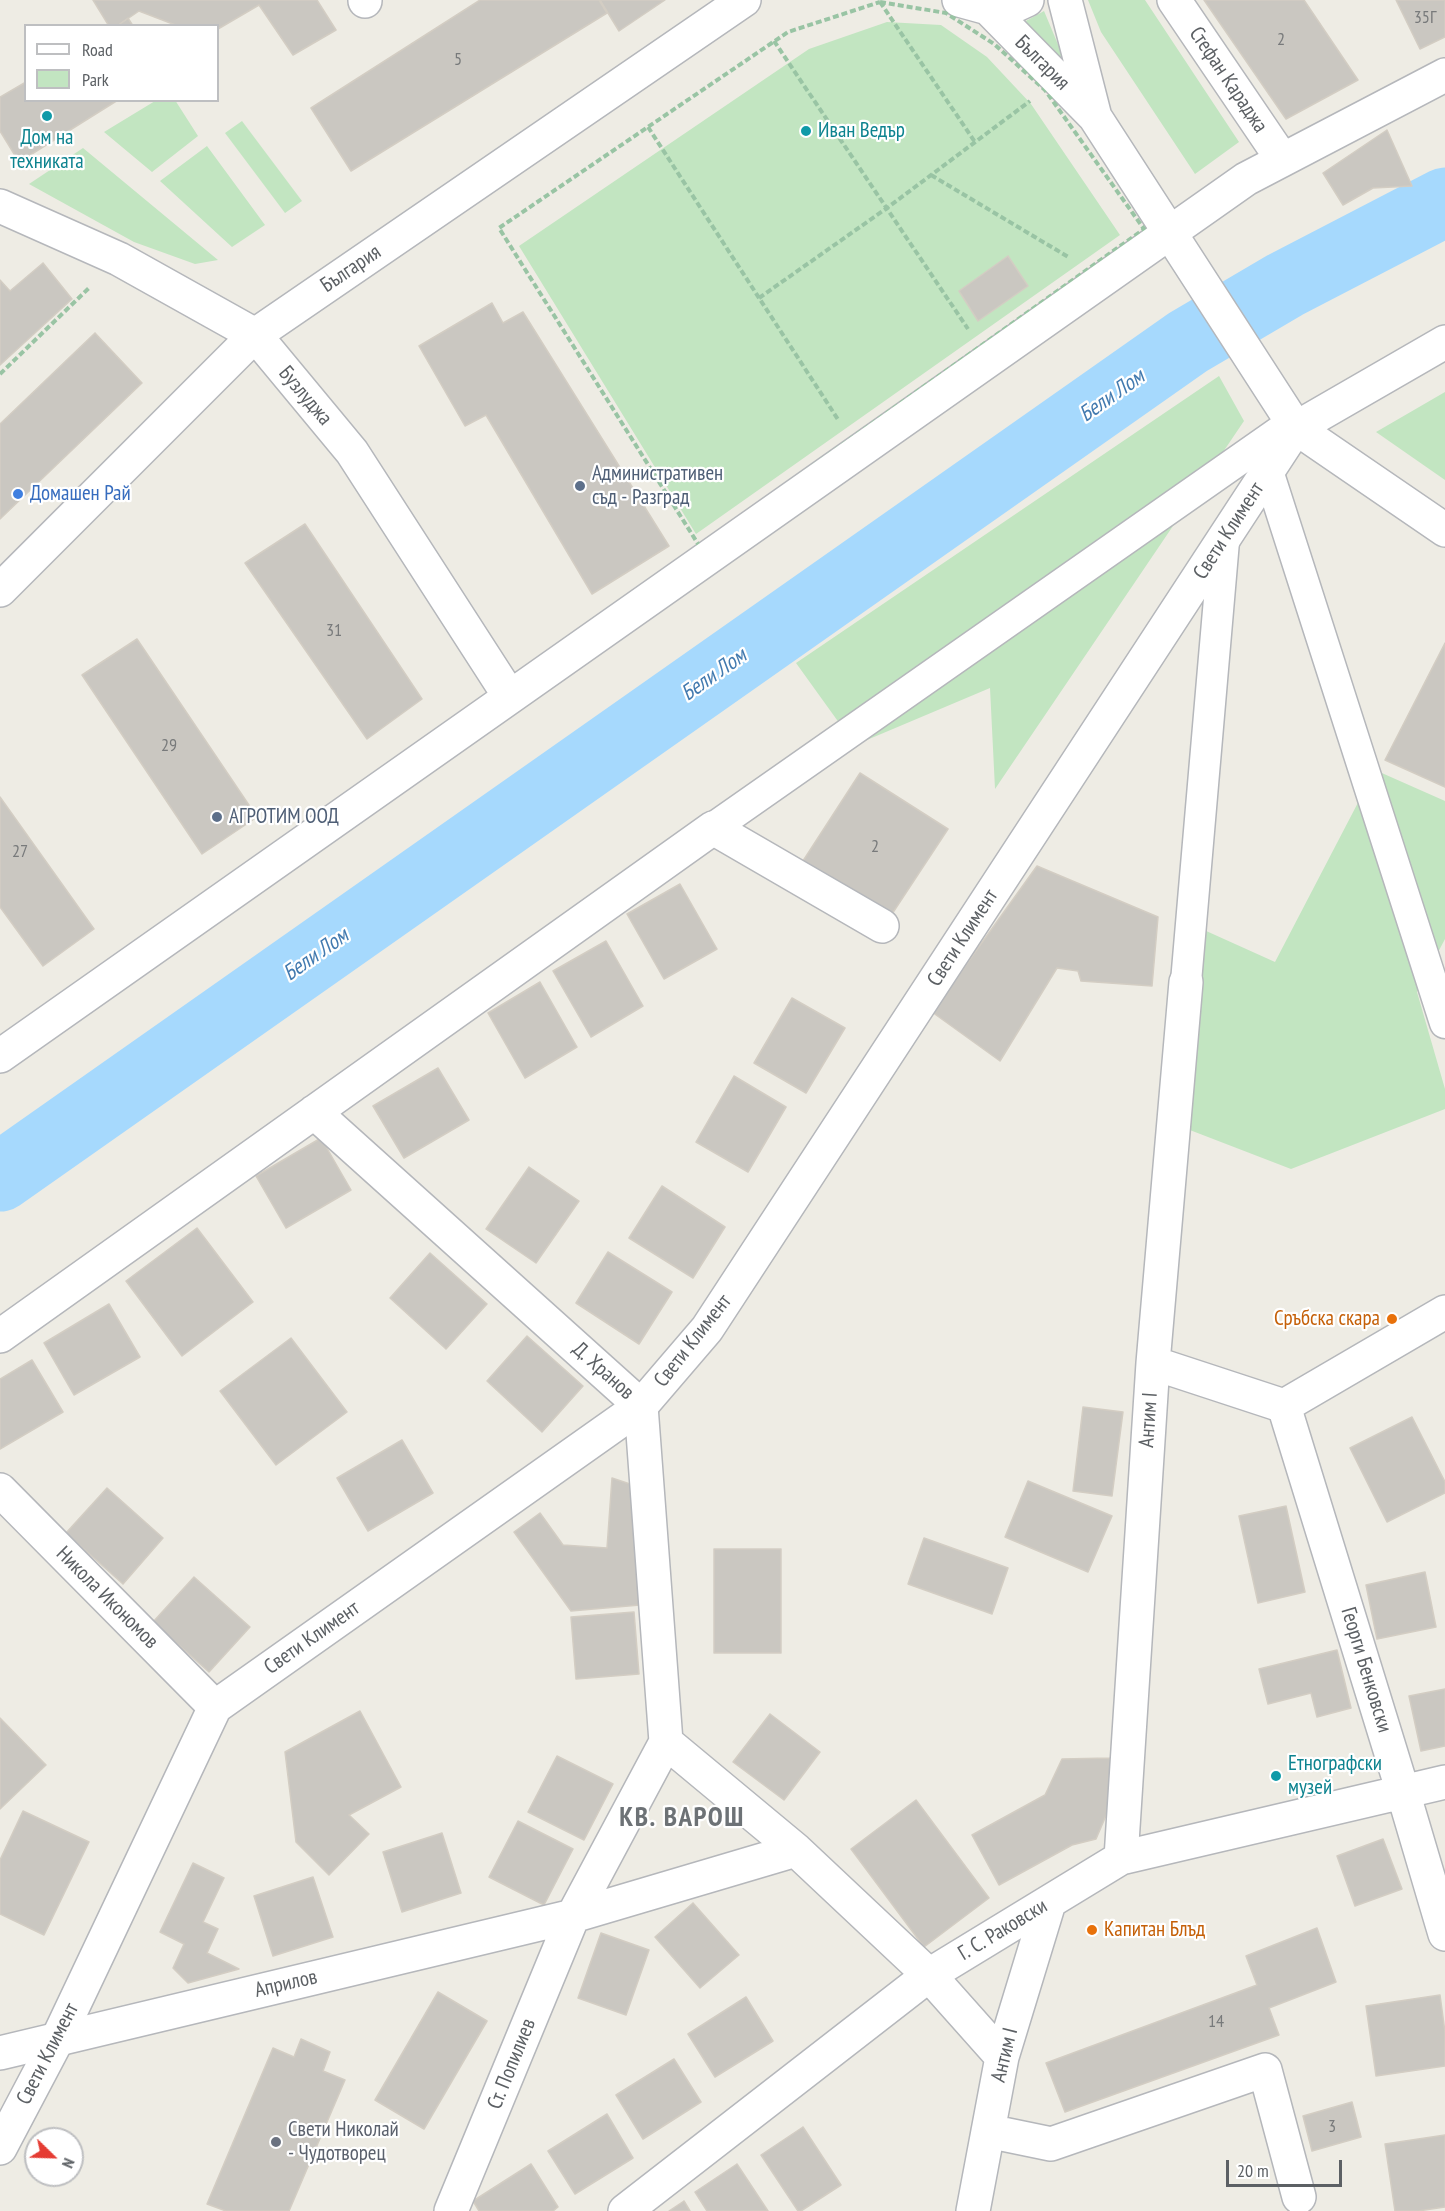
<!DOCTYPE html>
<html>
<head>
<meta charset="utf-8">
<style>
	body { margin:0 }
	#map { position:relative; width:1445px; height:2211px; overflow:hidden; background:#eeece4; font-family:"PT Sans Narrow",sans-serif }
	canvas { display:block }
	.legend { position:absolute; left:24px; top:24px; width:195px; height:78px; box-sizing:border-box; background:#fff; border:2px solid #bebfc1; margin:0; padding:8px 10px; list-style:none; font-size:18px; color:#5c6064 }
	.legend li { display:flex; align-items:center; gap:12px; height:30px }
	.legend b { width:30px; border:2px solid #bebfc1 }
	.north { position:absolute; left:24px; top:2127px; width:60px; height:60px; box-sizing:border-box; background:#fff; border:2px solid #bebfc1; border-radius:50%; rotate:113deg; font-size:16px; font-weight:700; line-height:24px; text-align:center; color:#5c6064 }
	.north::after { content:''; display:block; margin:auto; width:21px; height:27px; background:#e53c33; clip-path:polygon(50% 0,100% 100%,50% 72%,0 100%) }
	.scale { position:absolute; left:1226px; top:2160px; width:116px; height:27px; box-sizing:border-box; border:3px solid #5c6064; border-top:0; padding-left:8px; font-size:18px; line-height:21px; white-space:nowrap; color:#5c6064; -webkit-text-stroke:4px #fff; paint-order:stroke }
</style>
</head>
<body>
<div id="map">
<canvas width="1445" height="2211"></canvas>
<ul class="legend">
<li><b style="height:8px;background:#fff"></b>Road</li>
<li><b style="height:16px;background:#c2e5c1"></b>Park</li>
</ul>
<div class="north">N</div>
<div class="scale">20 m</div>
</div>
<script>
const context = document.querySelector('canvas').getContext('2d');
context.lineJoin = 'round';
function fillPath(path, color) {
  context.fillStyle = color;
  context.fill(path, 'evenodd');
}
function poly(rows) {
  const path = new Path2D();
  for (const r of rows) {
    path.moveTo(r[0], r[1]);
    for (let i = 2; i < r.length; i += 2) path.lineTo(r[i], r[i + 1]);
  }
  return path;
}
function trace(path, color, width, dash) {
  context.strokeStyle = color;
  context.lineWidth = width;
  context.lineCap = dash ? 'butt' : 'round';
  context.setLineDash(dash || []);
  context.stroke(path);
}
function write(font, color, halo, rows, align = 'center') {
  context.font = font + ' "PT Sans Narrow",sans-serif';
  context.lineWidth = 4.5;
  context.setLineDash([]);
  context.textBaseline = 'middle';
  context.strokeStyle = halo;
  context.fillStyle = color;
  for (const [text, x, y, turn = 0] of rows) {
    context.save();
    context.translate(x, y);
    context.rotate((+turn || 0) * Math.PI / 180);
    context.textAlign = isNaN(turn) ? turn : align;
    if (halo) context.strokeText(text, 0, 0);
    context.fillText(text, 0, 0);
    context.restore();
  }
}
const green = poly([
	[1088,0,1145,0,1239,142,1195,174,1101,32],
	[1044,11,1070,73,1024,22],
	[887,22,941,25,987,57,1031,104,1120,235,696,534,519,246,809,49],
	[175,100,198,136,152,172,104,132,155,101],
	[242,121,302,201,285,213,225,133],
	[207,146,265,225,232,247,160,181],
	[83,148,218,260,195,264,134,242,29,184],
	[1219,376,1244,421,995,789,990,688,855,745,796,663],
	[1445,392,1445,480,1376,432],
	[1375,770,1445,801,1445,939,1417,992,1445,1089,1445,1109,1291,1169,1182,1127,1204,930,1275,962]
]);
const river = poly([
	[0,1177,1188,342,1285,285,1445,202]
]);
const building = poly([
	[93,0,317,0,336,30,293,55,259,5,218,29,218,26,178,26,139,11,117,26,109,26,93,0],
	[480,0,599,0,607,13,351,171,311,108,480,0],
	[600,0,665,0,619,31,600,0],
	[1204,0,1304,0,1358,80,1286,119,1204,0],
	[1396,0,1445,0,1445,37,1420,49,1396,0],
	[128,18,133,26,117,26,128,18],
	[26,82,26,100,118,100,19,162,0,131,0,97,26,82],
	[1387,130,1412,186,1373,188,1343,205,1323,173,1387,130],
	[1008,256,1028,286,978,321,959,291,1008,256],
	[43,263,72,299,0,365,0,280,10,291,43,263],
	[492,303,503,323,523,312,669,546,592,594,486,415,465,426,419,346,492,303],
	[95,333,142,383,0,519,0,424,95,333],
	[305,524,422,699,367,739,245,563,305,524],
	[137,639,257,817,202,854,82,675,137,639],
	[1445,643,1445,787,1385,760,1445,643],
	[860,773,948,829,890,917,801,864,860,773],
	[0,797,94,929,43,966,0,907,0,797],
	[1037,866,1158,917,1152,986,1081,981,1078,971,1057,968,1000,1061,932,1012,1037,866],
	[680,884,717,949,664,979,627,914,680,884],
	[606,941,643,1006,591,1037,553,971,606,941],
	[540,982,577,1047,525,1078,488,1013,540,982],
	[792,998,845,1028,806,1093,754,1063,792,998],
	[438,1068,469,1120,404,1158,373,1106,438,1068],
	[734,1076,786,1107,748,1172,696,1142,734,1076],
	[321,1138,351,1190,286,1228,256,1176,321,1138],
	[529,1167,579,1201,536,1263,486,1229,529,1167],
	[662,1186,725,1227,693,1278,629,1238,662,1186],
	[197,1228,253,1302,182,1356,126,1281,197,1228],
	[608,1252,672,1292,639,1344,576,1303,608,1252],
	[430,1253,487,1304,446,1349,390,1298,430,1253],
	[109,1304,140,1357,74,1395,44,1343,109,1304],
	[527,1336,583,1386,542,1432,487,1381,527,1336],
	[291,1338,347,1412,276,1465,220,1391,291,1338],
	[32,1360,63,1412,0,1449,0,1379,32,1360],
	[1083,1407,1123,1412,1112,1496,1073,1491,1083,1407],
	[1412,1417,1445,1482,1445,1493,1387,1522,1350,1448,1412,1417],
	[402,1440,433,1493,368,1531,337,1478,402,1440],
	[612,1478,630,1484,640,1605,571,1611,514,1532,540,1513,563,1545,607,1548,612,1478],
	[1028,1481,1112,1516,1088,1572,1005,1537,1028,1481],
	[107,1488,163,1538,123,1584,66,1533,107,1488],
	[1286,1506,1305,1592,1258,1603,1239,1516,1286,1506],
	[924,1538,1008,1568,992,1614,908,1584,924,1538],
	[714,1549,781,1549,781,1653,714,1653,714,1549],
	[1425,1572,1436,1627,1377,1639,1366,1585,1425,1572],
	[194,1577,250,1627,209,1672,153,1622,194,1577],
	[634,1612,639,1674,576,1679,571,1617,634,1612],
	[1337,1650,1351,1708,1317,1717,1311,1693,1268,1704,1259,1669,1337,1650],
	[1445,1689,1445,1746,1421,1751,1409,1696,1445,1689],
	[360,1711,401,1787,349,1815,369,1834,329,1875,296,1842,285,1752,360,1711],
	[770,1714,820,1752,784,1800,733,1762,770,1714],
	[0,1718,46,1765,0,1809,0,1718],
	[557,1756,613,1784,584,1840,528,1812,557,1756],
	[1110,1758,1111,1804,1096,1839,1072,1845,999,1885,972,1835,1045,1795,1062,1759,1110,1758],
	[916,1800,989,1898,924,1947,851,1849,916,1800],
	[23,1811,89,1842,44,1935,0,1914,0,1860,23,1811],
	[518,1821,573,1849,544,1905,489,1877,518,1821],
	[442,1833,461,1893,402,1912,383,1852,442,1833],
	[1383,1839,1402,1889,1355,1906,1337,1856,1383,1839],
	[193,1863,224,1878,203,1922,218,1929,207,1953,239,1969,188,1983,173,1968,184,1944,160,1932,193,1863],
	[313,1877,333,1937,273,1956,254,1896,313,1877],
	[693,1903,739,1955,700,1988,655,1937,693,1903],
	[1317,1928,1336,1982,1269,2008,1279,2035,1065,2112,1046,2063,1257,1985,1246,1956,1317,1928],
	[601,1933,649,1950,626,2015,578,1998,601,1933],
	[438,1992,487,2021,424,2129,375,2100,438,1992],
	[1440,1995,1445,2032,1445,2066,1376,2076,1366,2006,1440,1995],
	[746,1997,773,2041,715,2077,688,2034,746,1997],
	[301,2039,330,2052,323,2071,345,2080,289,2211,226,2211,207,2204,273,2048,294,2057,301,2039],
	[674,2059,701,2102,643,2139,616,2095,674,2059],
	[1352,2102,1361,2137,1312,2151,1303,2116,1352,2102],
	[607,2114,633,2158,575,2194,548,2151,607,2114],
	[803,2127,841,2185,801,2211,798,2211,761,2155,803,2127],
	[1445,2135,1445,2207,1418,2211,1395,2211,1385,2144,1445,2135],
	[531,2164,558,2207,553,2211,479,2211,473,2201,531,2164],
	[737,2164,768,2211,707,2211,695,2192,737,2164],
	[684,2201,690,2211,669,2211,684,2201]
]);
const path = poly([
	[880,2,946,13,994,44,1045,90,1144,229,700,547,499,228,788,32,880,2],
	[880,2,975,142],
	[774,41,968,329],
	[648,127,839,421],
	[931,175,1070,258],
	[759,298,887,208,1030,101],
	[0,374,90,287]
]);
const pedestrian = poly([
	[1268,471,1445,1023],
	[713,828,1293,422],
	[1186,982,1224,541]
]);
const minor = poly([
	[365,0,365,1],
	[1174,0,1282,159],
	[0,206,119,259,255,335,352,452,510,697],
	[1296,428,1445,342],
	[0,1056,1246,179,1445,75],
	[314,1112,641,1406,666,1742],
	[0,1336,713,828,882,926],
	[1153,1363,1284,1406,1445,1312],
	[1284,1406,1403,1792,1445,1934],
	[0,1490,215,1707],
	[666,1742,796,1850,929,1975,1002,2057],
	[1121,1858,1153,1363,1186,982],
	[0,2053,573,1916,796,1850],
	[988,2131,1051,2144,1265,2070,1299,2197],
	[451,2211,573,1916,666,1742],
	[625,2211,929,1975,1121,1858,1445,1782],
	[973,2211,1002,2057,1049,1903]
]);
const tertiary = poly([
	[959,0,988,8,1014,6,1027,0],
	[1065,0,1095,117,1296,428,1445,530],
	[988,8,1094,116],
	[0,590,255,335,744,0],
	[0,2148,58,2038,215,1707,641,1406,707,1329,1296,428]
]);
const markers = [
	[47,116,6,"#0f9aa8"],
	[806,131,6,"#0f9aa8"],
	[580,486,6,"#5c6f8a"],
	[18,494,6,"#3f7fe0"],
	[217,817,6,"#5c6f8a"],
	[1392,1319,6,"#e8710a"],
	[1276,1776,6,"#0f9aa8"],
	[1092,1930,6,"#e8710a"],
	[276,2142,6,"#6b7280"]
];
const numberNames = [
	["35Г",1425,18],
	["2",1281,40],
	["5",458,60],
	["31",334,631],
	["29",169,746],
	["2",875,847],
	["27",20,852],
	["14",1216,2022],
	["3",1332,2127]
];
const streetNames = [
	["България",1042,63,45],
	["Стефан Караджа",1228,80,56],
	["България",351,269,-34],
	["Бузлуджа",305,396,50],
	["Свети Климент",1229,531,-57],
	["Свети Климент",963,938,-57],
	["Свети Климент",693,1341,-52],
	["Д. Хранов",603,1371,42],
	["Антим I",1149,1420,-86],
	["Никола Икономов",107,1598,45],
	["Свети Климент",312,1638,-35],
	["Георги Бенковски",1366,1670,73],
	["Г. С. Раковски",1003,1930,-31],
	["Априлов",286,1984,-13],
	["Свети Климент",48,2054,-63],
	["Антим I",1005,2055,-76],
	["Ст. Попилиев",512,2064,-68]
];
const cultureNames = [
	["Иван Ведър",818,131],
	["Дом на",47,138,"center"],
	["техниката",47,162,"center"],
	["Етнографски",1288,1764],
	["музей",1288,1788]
];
const serviceNames = [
	["Административен",592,474],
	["съд - Разград",592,498],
	["АГРОТИМ ООД",229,817]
];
const shopNames = [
	["Домашен Рай",30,494]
];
const foodNames = [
	["Сръбска скара",1380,1319],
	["Капитан Блъд",1104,1930,"left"]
];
const worshipNames = [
	["Свети Николай",288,2130],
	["- Чудотворец",288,2154]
];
const waterNames = [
	["Бели Лом",1112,396,-35],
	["Бели Лом",714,675,-35],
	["Бели Лом",316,955,-35]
];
const districtNames = [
	["КВ. ВАРОШ",682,1818]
];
fillPath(green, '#c2e5c1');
trace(river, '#a6d9fd', 69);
fillPath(building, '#cac7c1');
trace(building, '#d3cdc3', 1.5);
trace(pedestrian, '#b5b7bb', 33);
trace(minor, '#b5b7bb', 36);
trace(tertiary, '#b5b7bb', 36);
trace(path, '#99c4a4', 4, [6, 3]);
trace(pedestrian, '#fff', 30);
trace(minor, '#fff', 33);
trace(tertiary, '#fff', 33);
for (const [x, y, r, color] of markers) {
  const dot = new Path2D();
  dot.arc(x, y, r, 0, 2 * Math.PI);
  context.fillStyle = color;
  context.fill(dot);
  trace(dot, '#fff', 2);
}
write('18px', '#787a7b', null, numberNames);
write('21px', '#5c6064', '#fff', streetNames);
write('21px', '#0d838f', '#fff', cultureNames, 'left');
write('21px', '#4e5e75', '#fff', serviceNames, 'left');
write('21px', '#366cbe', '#fff', shopNames, 'left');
write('21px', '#c56008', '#fff', foodNames, 'right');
write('21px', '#5b616d', '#fff', worshipNames, 'left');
write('italic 22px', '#427aaf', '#fff', waterNames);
context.letterSpacing = '1.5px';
write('bold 27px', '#6d7276', '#fff', districtNames);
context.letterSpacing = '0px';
</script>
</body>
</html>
